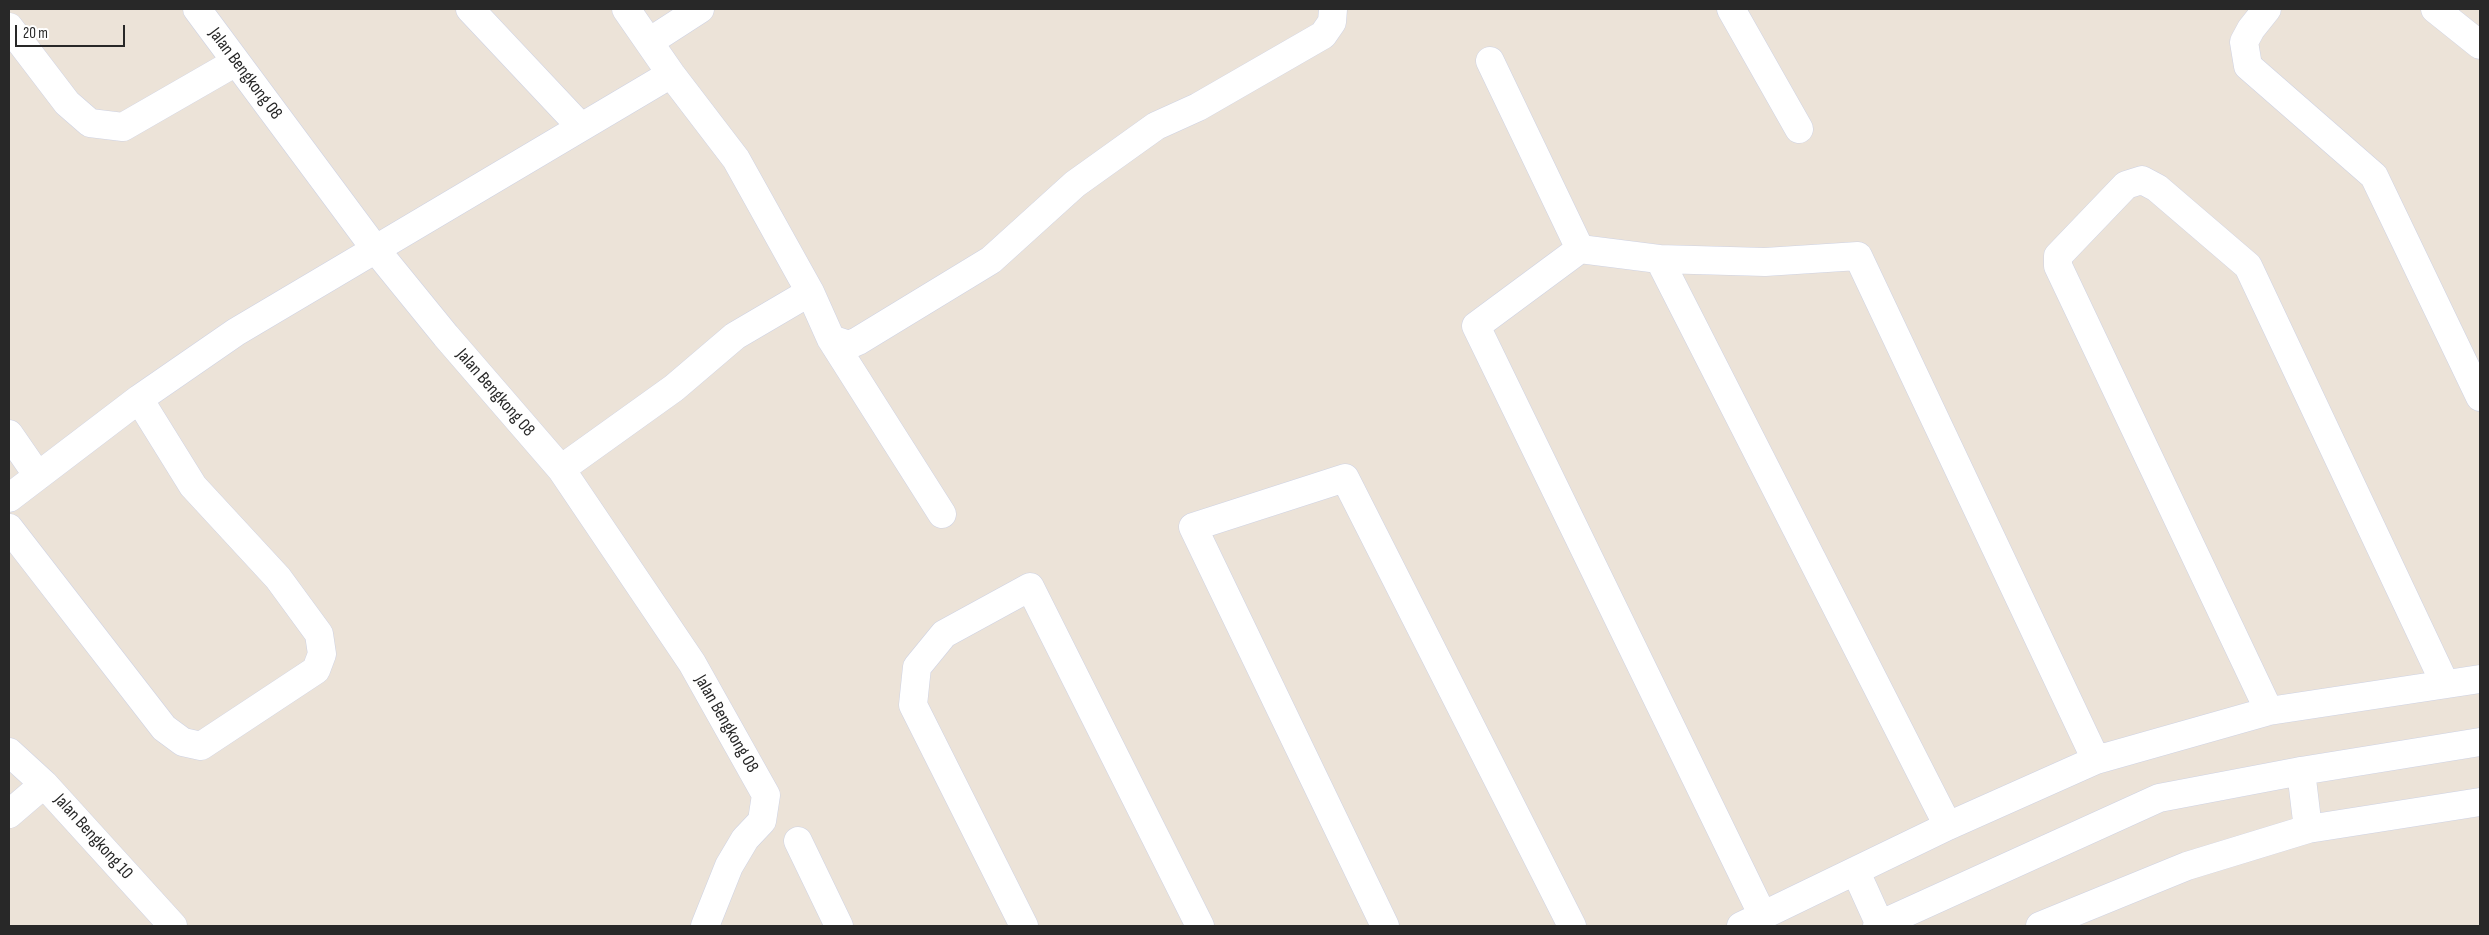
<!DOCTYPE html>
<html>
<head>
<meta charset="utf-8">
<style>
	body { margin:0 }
	#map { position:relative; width:2489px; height:935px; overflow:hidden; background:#ece3d8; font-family:"Sofia Sans Condensed",sans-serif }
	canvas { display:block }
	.frame { position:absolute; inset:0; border:10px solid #282828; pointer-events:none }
	.scale { position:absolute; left:15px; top:25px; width:110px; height:22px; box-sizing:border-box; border:2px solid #282828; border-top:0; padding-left:6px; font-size:15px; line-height:18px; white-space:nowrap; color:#282828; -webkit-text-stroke:4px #fff; paint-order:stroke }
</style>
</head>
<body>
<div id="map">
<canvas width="2489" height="935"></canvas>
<div class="frame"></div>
<div class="scale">20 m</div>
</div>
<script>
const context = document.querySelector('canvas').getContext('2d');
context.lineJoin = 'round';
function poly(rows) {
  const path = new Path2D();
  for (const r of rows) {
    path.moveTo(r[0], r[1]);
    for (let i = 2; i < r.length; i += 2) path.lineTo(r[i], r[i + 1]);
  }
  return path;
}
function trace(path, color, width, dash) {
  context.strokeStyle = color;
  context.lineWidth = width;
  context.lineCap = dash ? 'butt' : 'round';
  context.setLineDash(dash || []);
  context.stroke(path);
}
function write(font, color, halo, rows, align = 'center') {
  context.font = font + ' "Sofia Sans Condensed",sans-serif';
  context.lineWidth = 4;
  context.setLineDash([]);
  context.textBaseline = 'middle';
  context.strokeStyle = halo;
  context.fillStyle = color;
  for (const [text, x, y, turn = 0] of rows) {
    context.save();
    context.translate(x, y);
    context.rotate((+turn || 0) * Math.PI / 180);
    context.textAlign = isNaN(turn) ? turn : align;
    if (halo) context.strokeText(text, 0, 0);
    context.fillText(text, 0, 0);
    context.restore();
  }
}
const street = poly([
	[197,9,376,250,446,336,561,469,692,663,766,795,762,821,745,839,729,866,705,926],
	[470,9,581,127],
	[626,9,671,74,736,159,810,292,831,339,942,514],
	[1731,9,1799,129],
	[2267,9,2251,29,2244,42,2248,66,2374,176,2480,397],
	[2435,9,2480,45],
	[9,27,67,103,90,123,123,127,236,62],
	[649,42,700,9],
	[1490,61,1580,249],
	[1659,259,1765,262,1858,256,2096,760],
	[831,339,849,345,858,341,991,260,1075,184,1156,126,1198,107,1323,35,1332,22,1333,9],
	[9,434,38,476],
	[561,469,674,388,735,336,810,292],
	[9,498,139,399,236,332,671,74],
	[9,528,164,728,183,742,201,746,316,670,322,654,319,634,278,578,193,486,139,399],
	[2269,711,2058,266,2058,256,2126,185,2142,180,2157,188,2248,266,2445,684],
	[9,752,44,784,173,926],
	[2301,771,2308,829],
	[9,814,44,784],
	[798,841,839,926],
	[1856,872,1880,925],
	[1763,916,1476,326,1580,249,1659,259,1948,826],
	[1024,926,913,705,917,667,944,634,1030,587,1200,926],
	[1385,926,1193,527,1345,478,1572,926],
	[1741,926,1948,826,2096,760,2269,711,2480,679],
	[1877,926,2159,798,2301,771,2480,742],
	[2040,926,2187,866,2308,829,2480,802]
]);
const streetNames = [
	["Jalan Bengkong 08",245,74,53],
	["Jalan Bengkong 08",495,393,49],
	["Jalan Bengkong 08",726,724,60],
	["Jalan Bengkong 10",93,837,48]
];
trace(street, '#ced2e3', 29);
trace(street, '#fff', 28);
write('18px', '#282828', '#fff', streetNames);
</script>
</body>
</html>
